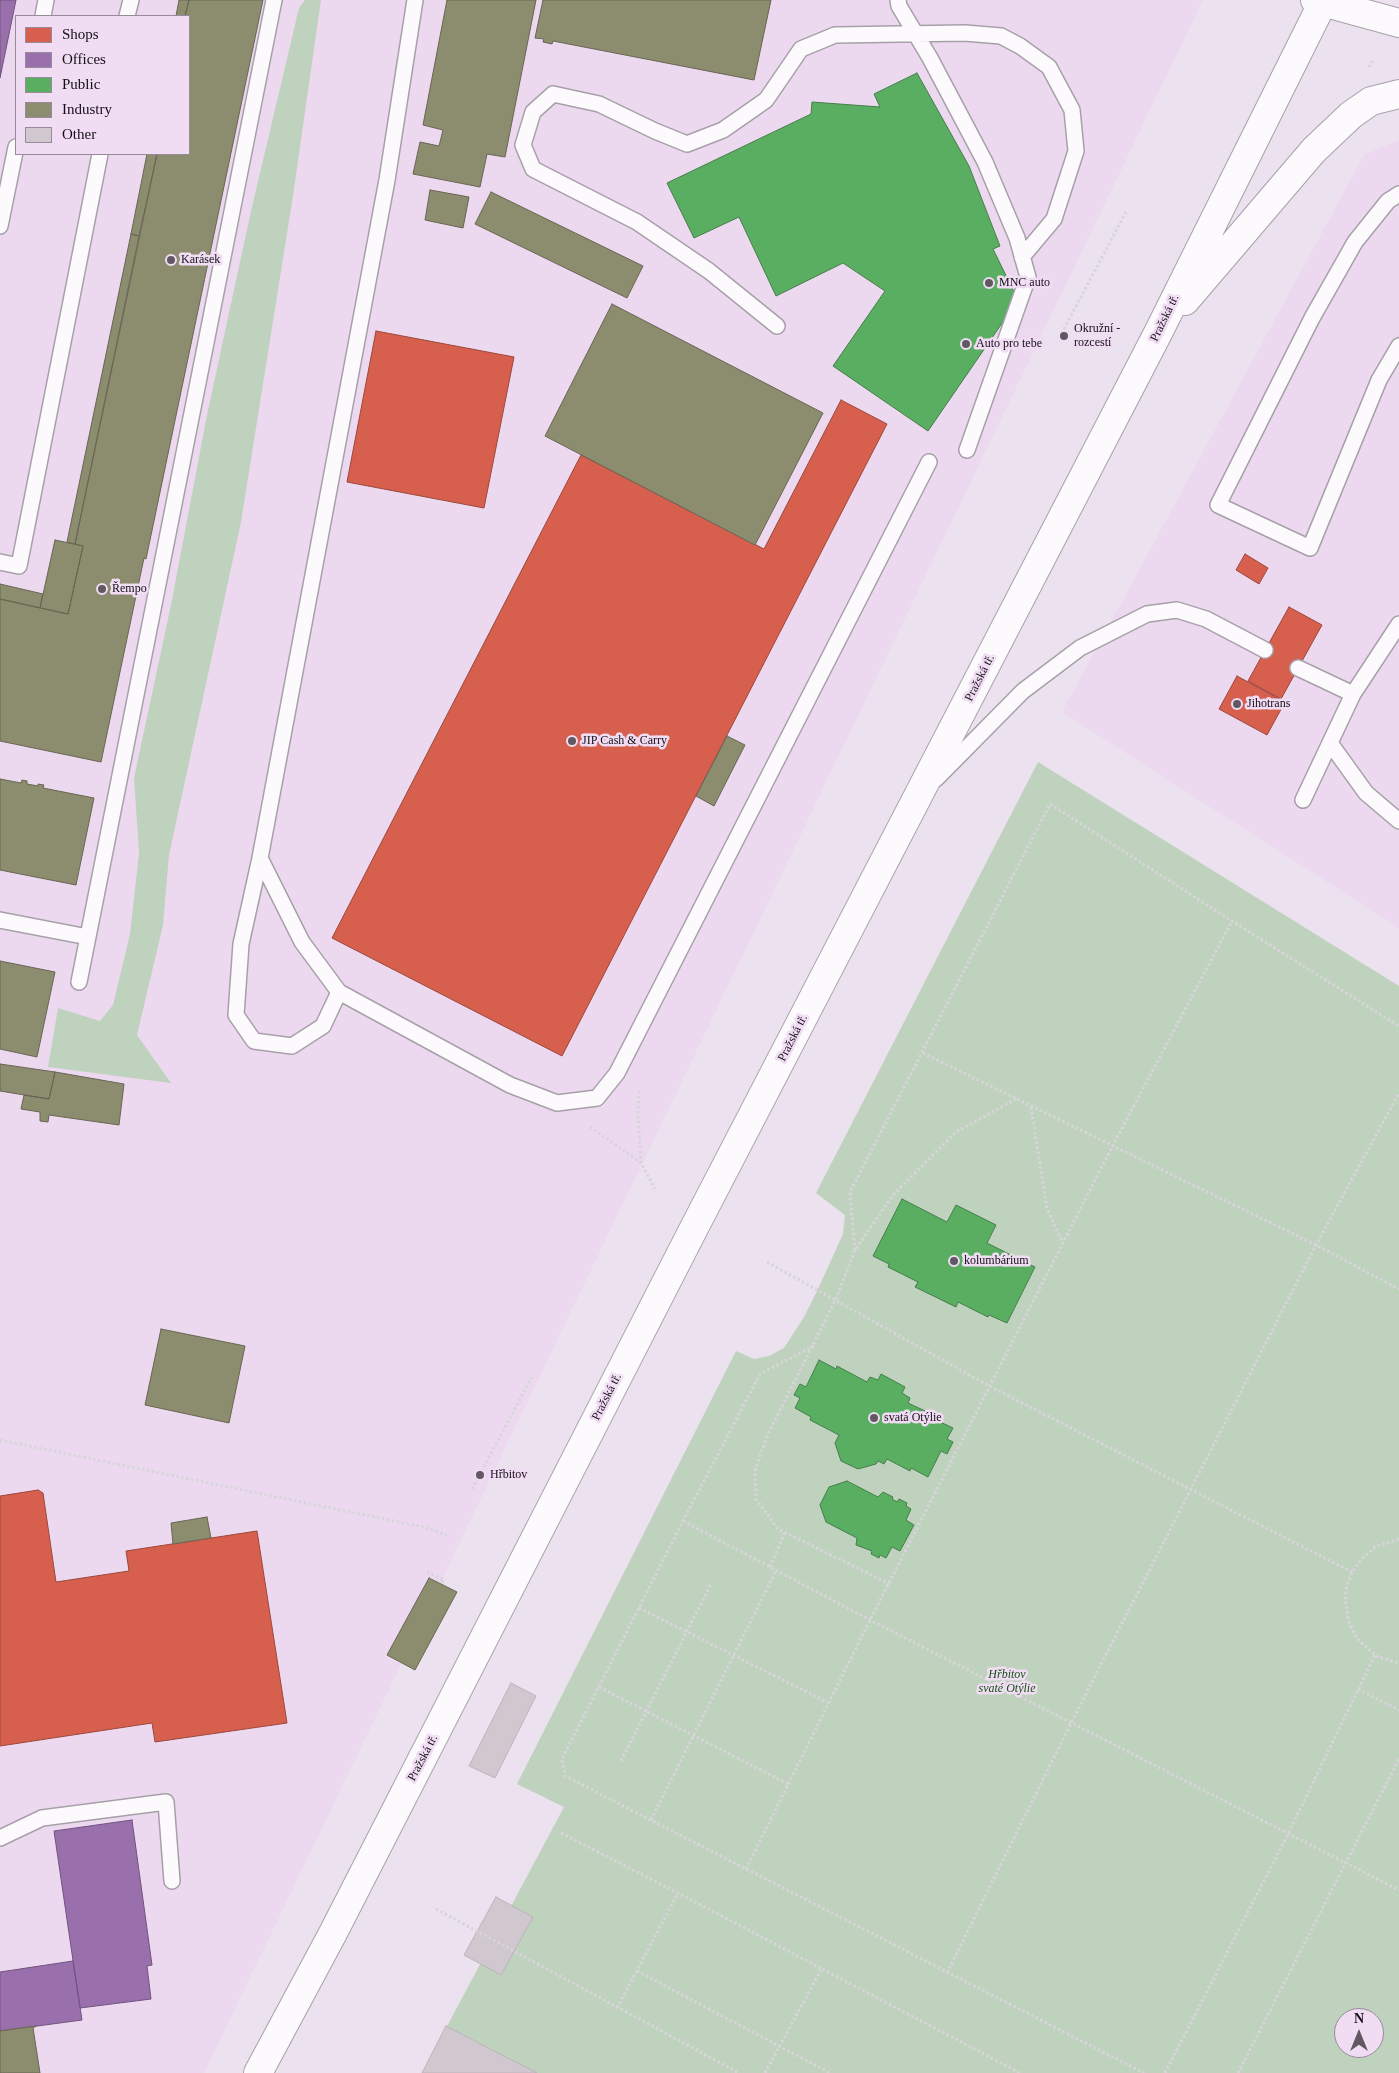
<!DOCTYPE html>
<html>
<head>
<meta charset="utf-8">
<style>
	body { margin:0 }
	#map { position:relative; width:1399px; height:2073px; overflow:hidden; background:#ece1ee; font-family:"Times New Roman",serif }
	canvas { display:block }
	.legend { position:absolute; left:15px; top:15px; width:175px; height:140px; box-sizing:border-box; background:#f0dcf3; border:1px solid #998a9b; margin:0; padding:6px 9px; list-style:none; font-size:15px; color:#160f17 }
	.legend li { display:flex; align-items:center; gap:10px; height:25px }
	.legend b { width:25px; border:1px solid #998a9b }
	.north { position:absolute; left:1334px; top:2008px; width:50px; height:50px; box-sizing:border-box; background:#f0dcf3; border:1px solid #998a9b; border-radius:50%; rotate:0deg; font-size:14px; font-weight:700; line-height:20px; text-align:center; color:#160f17 }
	.north::after { content:''; display:block; margin:auto; width:18px; height:22px; background:#615862; clip-path:polygon(50% 0,100% 100%,50% 72%,0 100%) }
</style>
</head>
<body>
<div id="map">
<canvas width="1399" height="2073"></canvas>
<ul class="legend">
<li><b style="height:14px;background:#d6604d"></b>Shops</li>
<li><b style="height:14px;background:#9970ab"></b>Offices</li>
<li><b style="height:14px;background:#5aae61"></b>Public</li>
<li><b style="height:14px;background:#8c8c6e"></b>Industry</li>
<li><b style="height:14px;background:#d0c7cf"></b>Other</li>
</ul>
<div class="north">N</div>
</div>
<script>
const context = document.querySelector('canvas').getContext('2d');
context.lineJoin = 'round';
function fillPath(path, color) {
  context.fillStyle = color;
  context.fill(path, 'evenodd');
}
function poly(rows) {
  const path = new Path2D();
  for (const r of rows) {
    path.moveTo(r[0], r[1]);
    for (let i = 2; i < r.length; i += 2) path.lineTo(r[i], r[i + 1]);
  }
  return path;
}
function trace(path, color, width, dash) {
  context.strokeStyle = color;
  context.lineWidth = width;
  context.lineCap = dash ? 'butt' : 'round';
  context.setLineDash(dash || []);
  context.stroke(path);
}
function write(font, color, halo, rows, align = 'center') {
  context.font = font + ' "Times New Roman",serif';
  context.lineWidth = 5;
  context.setLineDash([]);
  context.textBaseline = 'middle';
  context.strokeStyle = halo;
  context.fillStyle = color;
  for (const [text, x, y, turn = 0] of rows) {
    context.save();
    context.translate(x, y);
    context.rotate((+turn || 0) * Math.PI / 180);
    context.textAlign = isNaN(turn) ? turn : align;
    if (halo) context.strokeText(text, 0, 0);
    context.fillText(text, 0, 0);
    context.restore();
  }
}
const built = poly([
	[0,0,1203,0,204,2073,0,2073],
	[16,16,189,16,189,154,16,154],
	[1399,140,1399,928,1062,712,1364,155]
]);
const green = poly([
	[305,0,321,0,293,196,241,522,169,855,163,925,137,1035,171,1083,48,1067,58,1008,100,1021,113,1005,130,934,139,853,134,778,171,605,207,415,251,211,299,8],
	[1038,762,1399,986,1399,2073,422,2073,564,1807,517,1784,736,1351,754,1359,769,1356,784,1348,804,1317,818,1289,843,1234,845,1215,816,1193],
	[1344,2018,1374,2018,1374,2048,1344,2048]
]);
const shops = poly([
	[376,331,514,357,484,508,347,482,376,331],
	[841,400,887,424,562,1056,332,938,581,455,764,549,841,400],
	[1245,554,1268,568,1259,584,1236,570,1245,554],
	[1289,607,1322,625,1281,699,1248,681,1289,607],
	[1237,676,1285,702,1267,735,1219,709,1237,676],
	[38,1490,43,1493,56,1582,129,1571,126,1551,257,1531,287,1723,155,1742,152,1723,0,1746,0,1496,38,1490]
]);
const offices = poly([
	[0,0,16,0,0,78,0,0],
	[132,1820,152,1965,147,1966,151,1999,80,2008,54,1831,132,1820],
	[73,1961,82,2020,0,2031,0,1972,73,1961]
]);
const public = poly([
	[917,73,969,166,1000,246,993,249,1018,300,928,431,833,366,885,291,843,263,776,296,739,217,694,238,667,183,811,114,812,102,880,107,874,94,917,73],
	[902,1199,947,1222,956,1205,996,1225,987,1243,1035,1267,1007,1323,989,1315,988,1317,958,1302,956,1307,915,1287,918,1282,888,1267,889,1264,873,1256,902,1199],
	[819,1360,836,1369,837,1366,867,1382,870,1377,878,1380,881,1374,905,1387,902,1393,910,1398,908,1403,938,1417,936,1420,953,1428,947,1439,953,1442,947,1454,941,1451,928,1477,911,1468,910,1471,887,1459,884,1464,878,1461,876,1464,858,1469,841,1461,835,1443,839,1435,810,1420,811,1417,795,1408,800,1398,794,1395,800,1384,806,1387,819,1360],
	[847,1481,878,1497,883,1492,893,1497,892,1499,897,1502,899,1499,907,1503,906,1506,911,1509,906,1520,914,1525,900,1551,892,1547,886,1558,880,1555,879,1558,871,1554,872,1551,856,1545,857,1538,826,1522,820,1505,829,1487,847,1481]
]);
const industry = poly([
	[179,0,189,0,185,16,176,16,179,0],
	[189,0,263,0,146,559,144,558,101,762,0,741,0,599,68,614,83,546,75,544,157,154,189,154,189,16,185,16,189,0],
	[447,0,536,0,505,157,487,154,480,187,413,174,420,142,439,146,443,130,423,125,447,0],
	[543,0,771,0,754,80,553,41,552,44,543,42,544,39,535,38,543,0],
	[147,154,157,154,139,236,131,234,147,154],
	[430,190,469,197,463,228,425,220,430,190],
	[491,192,643,266,627,298,475,224,491,192],
	[131,234,139,236,75,544,67,542,131,234],
	[612,304,823,413,755,545,545,436,612,304],
	[55,540,83,546,68,614,40,608,55,540],
	[0,584,43,594,40,608,0,599,0,584],
	[727,736,745,745,714,806,696,796,727,736],
	[0,779,21,783,22,780,27,781,27,784,38,786,38,784,44,785,43,788,94,798,76,885,0,870,0,779],
	[0,961,55,972,37,1057,0,1049,0,961],
	[0,1064,55,1072,49,1099,0,1091,0,1064],
	[55,1072,124,1084,119,1125,49,1115,48,1122,40,1121,40,1112,21,1109,24,1095,49,1099,55,1072],
	[161,1329,245,1346,229,1423,145,1405,161,1329],
	[207,1517,211,1538,173,1544,171,1523,207,1517],
	[429,1578,457,1592,415,1670,387,1655,429,1578],
	[36,2026,33,2028,40,2073,0,2073,0,2031,36,2026]
]);
const building = poly([
	[511,1683,536,1696,495,1778,469,1766,511,1683],
	[496,1897,533,1917,501,1975,464,1955,496,1897],
	[446,2026,537,2073,422,2073,446,2026]
]);
const path = poly([
	[1369,67,1374,59],
	[1064,329,1127,210],
	[923,1053,1316,1245,1399,1289],
	[639,1091,638,1113,641,1163,655,1189],
	[1031,1107,1047,1209,1063,1244],
	[590,1127,641,1163],
	[855,1250,850,1192,1050,804,1232,921,1399,1026],
	[767,1262,991,1387,1352,1572],
	[814,1346,760,1374,683,1521,562,1759,565,1776,1144,2073],
	[0,1440,423,1527,447,1535],
	[472,1489,532,1377],
	[683,1521,870,1620,1399,1890],
	[1399,1539,1375,1547,1362,1559,1352,1572,1346,1589,1345,1600,1349,1622,1357,1639,1378,1657,1399,1663],
	[770,1567,785,1532],
	[427,1572,444,1580,441,1584],
	[890,1584,778,1529,756,1499,755,1470,768,1434,836,1299,855,1250,893,1195,956,1132,1016,1099],
	[639,1608,829,1703],
	[599,1687,788,1784],
	[1358,1689,1399,1710],
	[621,1761,712,1582],
	[651,1820,776,1571],
	[561,1833,678,1893,1020,2073],
	[746,1869,870,1620,1112,1147,1232,921],
	[436,1909,739,2073],
	[637,1971,830,2073],
	[947,1973,1071,1723,1316,1245,1399,1093],
	[617,2008,678,1893],
	[765,2073,822,1968],
	[1165,2073,1288,1834,1375,1655],
	[1238,2073,1399,1759]
]);
const lane = poly([
	[415,0,387,180,260,858,302,942,339,992,510,1085,557,1103,597,1098,617,1073,929,462],
	[898,0,899,6,930,58,985,162,1017,238,1028,277,967,450],
	[43,16,46,0],
	[127,16,131,0],
	[1399,194,1388,201,1355,242,1312,318,1218,505,1310,548,1379,380,1399,346],
	[0,226,16,147],
	[777,326,709,271,637,222,533,169,523,145,533,112,553,94,599,104,655,131,687,144,723,130,766,100,801,49,835,35,965,33,1001,36,1020,46,1049,67,1072,110,1076,151,1054,219,1022,257],
	[0,562,19,566,100,154],
	[1298,668,1353,694,1399,624],
	[1330,743,1366,793,1399,821],
	[936,779,1023,691,1080,648,1147,614,1177,610,1206,619,1265,650],
	[1303,800,1353,694],
	[260,858,241,944,236,1015,254,1041,292,1046,323,1026,339,992],
	[0,920,88,937],
	[79,982,274,0],
	[0,1838,42,1818,166,1802,172,1881]
]);
const secondary = poly([
	[1315,0,1399,23],
	[1185,301,1314,150,1351,115,1371,101,1399,94],
	[258,2073,333,1933,694,1228,1158,333,1324,0]
]);
const markers = [
	[171,260,5,"#615862"],
	[989,283,5,"#615862"],
	[1064,336,5,"#615862"],
	[966,344,5,"#615862"],
	[102,589,5,"#615862"],
	[1237,704,5,"#615862"],
	[572,741,5,"#615862"],
	[954,1261,5,"#615862"],
	[874,1418,5,"#615862"],
	[480,1475,5,"#615862"]
];
const poiNames = [
	["Karásek",181,260],
	["MNC auto",999,283],
	["Okružní -",1074,329],
	["rozcestí",1074,343],
	["Auto pro tebe",976,344],
	["Řempo",112,589],
	["Jihotrans",1247,704],
	["JIP Cash & Carry",582,741],
	["kolumbárium",964,1261],
	["svatá Otýlie",884,1418],
	["Hřbitov",490,1475]
];
const streetNames = [
	["Pražská tř.",1165,318,-64],
	["Pražská tř.",980,678,-63],
	["Pražská tř.",793,1038,-63],
	["Pražská tř.",607,1397,-63],
	["Pražská tř.",423,1758,-62]
];
const parkNames = [
	["Hřbitov",1007,1675],
	["svaté Otýlie",1007,1689]
];
fillPath(built, '#ecd9ef');
fillPath(green, '#bfd2be');
fillPath(shops, '#d6604d');
trace(shops, '#9c483d', 1);
fillPath(offices, '#9970ab');
trace(offices, '#72537f', 1);
fillPath(public, '#5aae61');
trace(public, '#467e4b', 1);
fillPath(industry, '#8c8c6e');
trace(industry, '#696654', 1);
fillPath(building, '#d0c7cf');
trace(building, '#bdb3bb', 1);
trace(lane, '#a7a0a9', 18);
trace(secondary, '#a7a0a9', 30);
trace(path, '#d8d5da', 3, [2.5, 2.5]);
trace(lane, '#fcfafc', 15);
trace(secondary, '#fcfafc', 28);
for (const [x, y, r, color] of markers) {
  const dot = new Path2D();
  dot.arc(x, y, r, 0, 2 * Math.PI);
  context.fillStyle = color;
  context.fill(dot);
  trace(dot, '#f0dcf3', 2);
}
write('12px', '#160f17', '#f0dcf3', poiNames, 'left');
write('12px', '#160f17', '#f0dcf3', streetNames);
write('italic 12px', '#155114', '#f0dcf3', parkNames);
</script>
</body>
</html>
